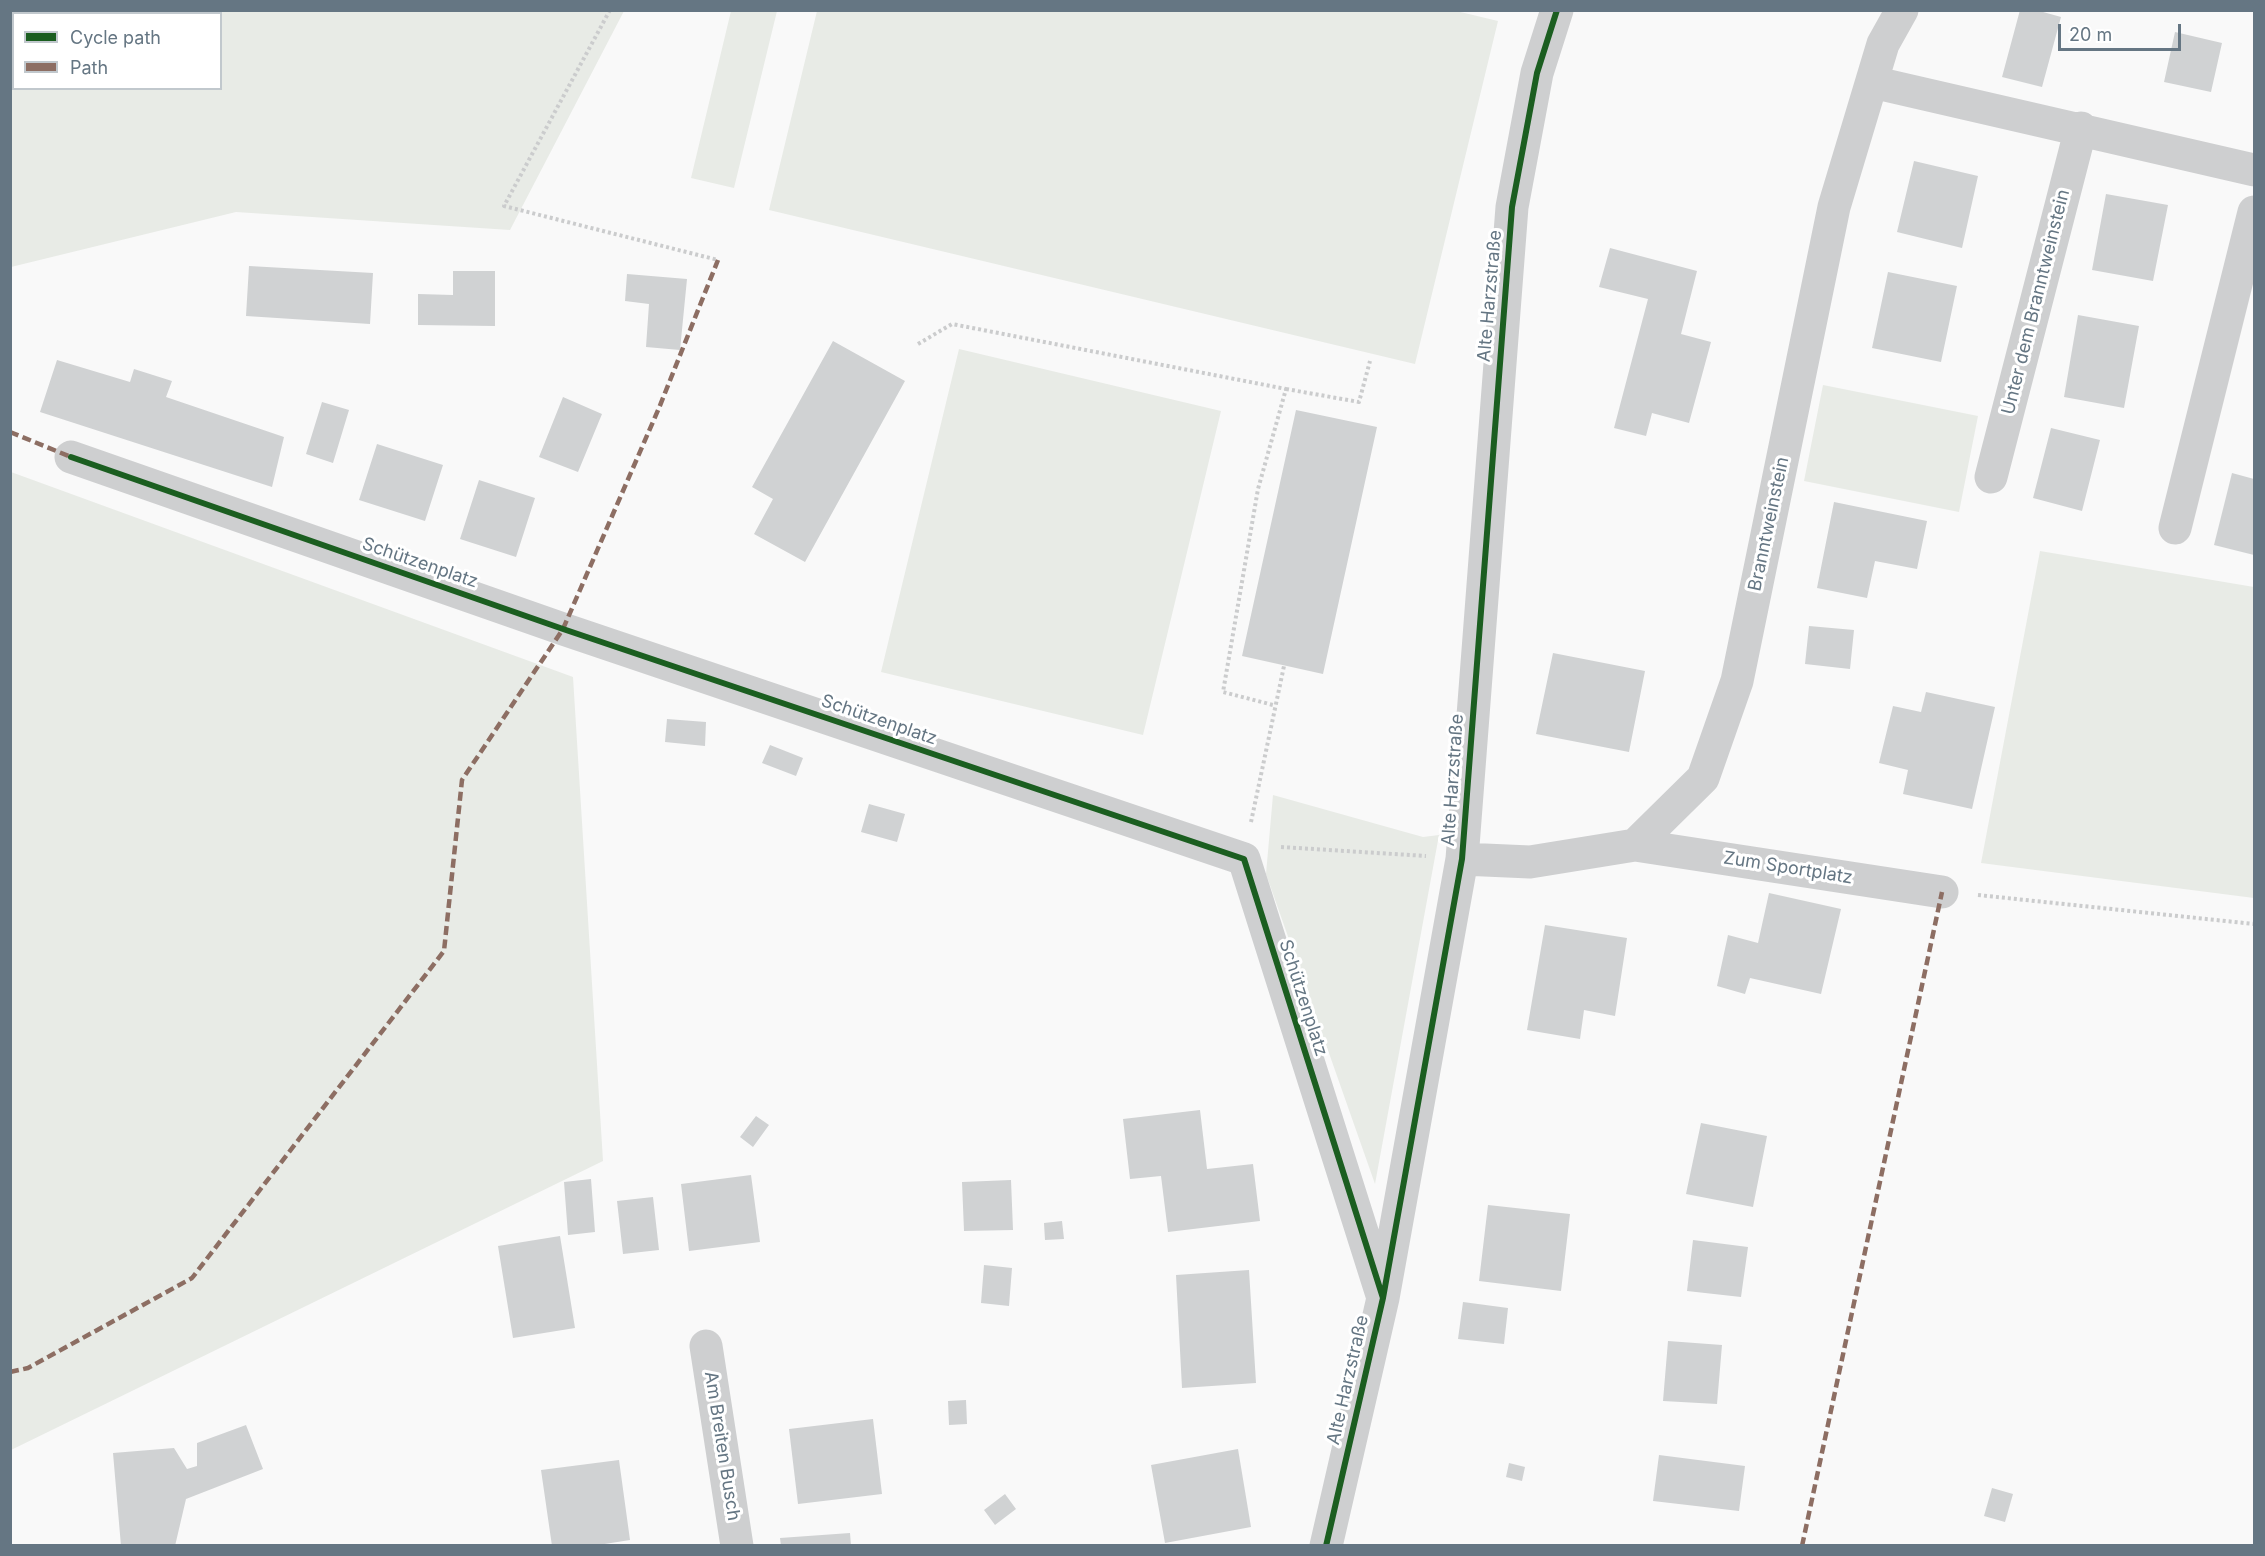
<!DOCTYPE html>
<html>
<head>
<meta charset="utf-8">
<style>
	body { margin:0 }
	#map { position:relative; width:2265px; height:1556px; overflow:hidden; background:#f9f9f9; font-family:Inter,sans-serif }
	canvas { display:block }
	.frame { position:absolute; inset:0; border:12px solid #657683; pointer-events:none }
	.legend { position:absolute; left:12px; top:12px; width:210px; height:78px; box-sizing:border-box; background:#fff; border:2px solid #c1c8cd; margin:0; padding:8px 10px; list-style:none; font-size:18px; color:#657683 }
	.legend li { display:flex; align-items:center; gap:12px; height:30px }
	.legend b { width:30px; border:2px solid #c1c8cd }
	.scale { position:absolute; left:2058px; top:24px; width:123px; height:27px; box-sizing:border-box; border:3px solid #657683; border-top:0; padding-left:8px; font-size:18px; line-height:21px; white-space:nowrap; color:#657683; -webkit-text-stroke:4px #fff; paint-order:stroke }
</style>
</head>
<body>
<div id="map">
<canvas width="2265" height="1556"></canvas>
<div class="frame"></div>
<ul class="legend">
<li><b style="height:8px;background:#1b5e20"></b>Cycle path</li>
<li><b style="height:8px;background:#8d6e63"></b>Path</li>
</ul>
<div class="scale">20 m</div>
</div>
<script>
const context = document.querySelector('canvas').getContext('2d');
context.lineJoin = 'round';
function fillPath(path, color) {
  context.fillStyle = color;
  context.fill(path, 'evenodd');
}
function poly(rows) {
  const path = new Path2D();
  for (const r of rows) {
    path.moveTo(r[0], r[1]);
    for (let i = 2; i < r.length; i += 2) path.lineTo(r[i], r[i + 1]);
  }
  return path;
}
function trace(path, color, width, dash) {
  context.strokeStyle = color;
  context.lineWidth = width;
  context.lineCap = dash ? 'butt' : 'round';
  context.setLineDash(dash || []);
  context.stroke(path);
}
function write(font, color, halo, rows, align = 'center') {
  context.font = font + ' Inter,sans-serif';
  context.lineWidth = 6;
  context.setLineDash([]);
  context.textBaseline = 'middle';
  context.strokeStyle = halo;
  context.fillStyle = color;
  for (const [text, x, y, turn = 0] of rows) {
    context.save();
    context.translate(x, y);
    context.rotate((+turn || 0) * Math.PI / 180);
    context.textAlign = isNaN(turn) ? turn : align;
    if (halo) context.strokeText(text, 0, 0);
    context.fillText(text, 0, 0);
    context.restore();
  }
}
const green = poly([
	[1452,10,1498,21,1415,364,769,210,817,11],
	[10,11,11,10,624,11,510,230,236,212,11,267],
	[14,14,220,14,220,88,14,88],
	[731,11,777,11,734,188,691,178],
	[959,349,1221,411,1143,735,881,672],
	[1823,385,1978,416,1959,512,1804,481],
	[11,472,573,677,603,1161,11,1450],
	[2040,551,2254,587,2254,898,1981,863],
	[1273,795,1423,837,1439,835,1375,1184,1266,874]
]);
const building = poly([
	[2020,10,2036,10,2061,17,2042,87,2002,77],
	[2175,32,2222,43,2211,92,2164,82],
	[1914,161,1978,176,1962,248,1897,232],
	[2106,194,2168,205,2153,281,2092,270],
	[1610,248,1697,271,1681,334,1711,342,1689,423,1652,413,1646,436,1614,428,1648,299,1599,287],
	[249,266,373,273,370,324,246,316],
	[453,271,495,271,495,326,418,325,418,294,453,295],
	[1888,272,1957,286,1941,362,1872,348],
	[627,274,687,279,680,350,646,347,649,304,625,301],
	[2078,315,2139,326,2124,408,2064,397],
	[833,341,905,381,805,562,754,534,773,499,752,487],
	[57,360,130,382,134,369,172,381,166,397,284,437,272,487,40,412],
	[563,397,602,414,578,472,539,457],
	[322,402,349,410,333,463,306,454],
	[1296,410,1377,427,1323,674,1242,656],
	[2051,428,2100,440,2082,511,2033,498],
	[377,444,443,465,425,521,359,500],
	[2232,473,2254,479,2254,555,2214,545],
	[479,480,535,498,516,557,460,539],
	[1834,502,1927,521,1917,569,1875,561,1867,598,1817,588],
	[1809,626,1854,630,1850,669,1805,664],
	[1553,653,1645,671,1629,752,1536,734],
	[1926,692,1995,707,1972,809,1903,794,1908,770,1879,763,1893,706,1921,712],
	[667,719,706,722,705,746,665,742],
	[770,745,803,758,796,776,762,763],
	[869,804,905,814,897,842,861,832],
	[1769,893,1841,909,1821,994,1750,978,1745,994,1717,986,1728,935,1758,943],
	[1545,925,1627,938,1615,1016,1584,1010,1580,1039,1527,1030],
	[1200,1110,1207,1169,1253,1164,1260,1221,1168,1232,1161,1176,1130,1179,1123,1119],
	[756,1116,769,1125,753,1147,740,1137],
	[1701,1123,1767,1136,1753,1207,1686,1194],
	[751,1175,760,1242,689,1251,681,1184],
	[591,1179,595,1232,568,1235,564,1182],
	[1011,1180,1013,1230,964,1231,962,1182],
	[653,1197,659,1250,623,1254,617,1201],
	[1488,1205,1570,1214,1561,1291,1479,1281],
	[1062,1221,1064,1239,1045,1240,1044,1223],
	[560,1236,575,1328,513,1338,498,1246],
	[1693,1240,1748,1247,1741,1297,1687,1291],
	[984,1265,1012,1268,1009,1306,981,1303],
	[1249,1270,1256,1383,1182,1388,1176,1275],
	[1463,1302,1508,1308,1504,1344,1458,1339],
	[1668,1341,1722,1345,1717,1404,1663,1401],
	[966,1400,967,1424,949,1425,948,1401],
	[873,1419,882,1494,798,1504,789,1429],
	[246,1425,263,1469,186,1499,175,1546,121,1546,113,1453,174,1448,187,1469,197,1466,197,1443],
	[1238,1449,1251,1527,1165,1543,1151,1465],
	[1659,1455,1745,1466,1739,1511,1653,1501],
	[619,1460,630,1540,592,1546,552,1546,541,1470],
	[1509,1463,1525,1467,1522,1481,1506,1477],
	[1992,1488,2013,1494,2005,1522,1984,1516],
	[1005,1494,1016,1509,995,1525,984,1510],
	[850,1533,851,1546,781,1546,780,1538]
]);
const path = poly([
	[610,10,504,206,718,260],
	[918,344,952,324,1286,389,1258,489,1223,692,1273,705],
	[1286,389,1359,402,1370,361],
	[1251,822,1284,666],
	[1281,847,1426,856],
	[1978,895,2254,924]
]);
const minor = poly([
	[1872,82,2254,170],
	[71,457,563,629,1244,859,1383,1298],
	[1991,477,2081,128],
	[2175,528,2254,212],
	[1635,845,1942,892],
	[1462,859,1530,862,1635,845,1703,778,1737,681,1834,207,1883,44,1902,10],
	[706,1346,737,1546],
	[1326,1546,1383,1298,1462,859,1512,207,1537,73,1557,10]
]);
const quiet = poly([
	[10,432,71,457],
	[10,1372,28,1368,192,1278,444,951,462,780,563,629,659,408,718,260],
	[1802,1546,1942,892]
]);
const cycleway = poly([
	[71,457,563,629,1244,859,1383,1298],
	[1326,1546,1383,1298,1462,859,1512,207,1537,73,1557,10]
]);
const streetNames = [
	["Alte Harzstraße",1490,296,-85],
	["Unter dem Branntweinstein",2036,302,-76],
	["Branntweinstein",1769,524,-78],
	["Schützenplatz",420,563,19],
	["Schützenplatz",879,720,19],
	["Alte Harzstraße",1453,780,-86],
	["Zum Sportplatz",1788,868,9],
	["Schützenplatz",1303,998,72],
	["Alte Harzstraße",1348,1380,-77],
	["Am Breiten Busch",722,1446,81]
];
fillPath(green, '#e8ebe6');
fillPath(building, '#d0d2d3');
trace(path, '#cbcccd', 4, [3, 3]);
trace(minor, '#cecfd0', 33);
trace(quiet, '#8d6e63', 4.5, [9, 4.5]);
trace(cycleway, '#1b5e20', 6);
write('18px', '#657683', '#fff', streetNames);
</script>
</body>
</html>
